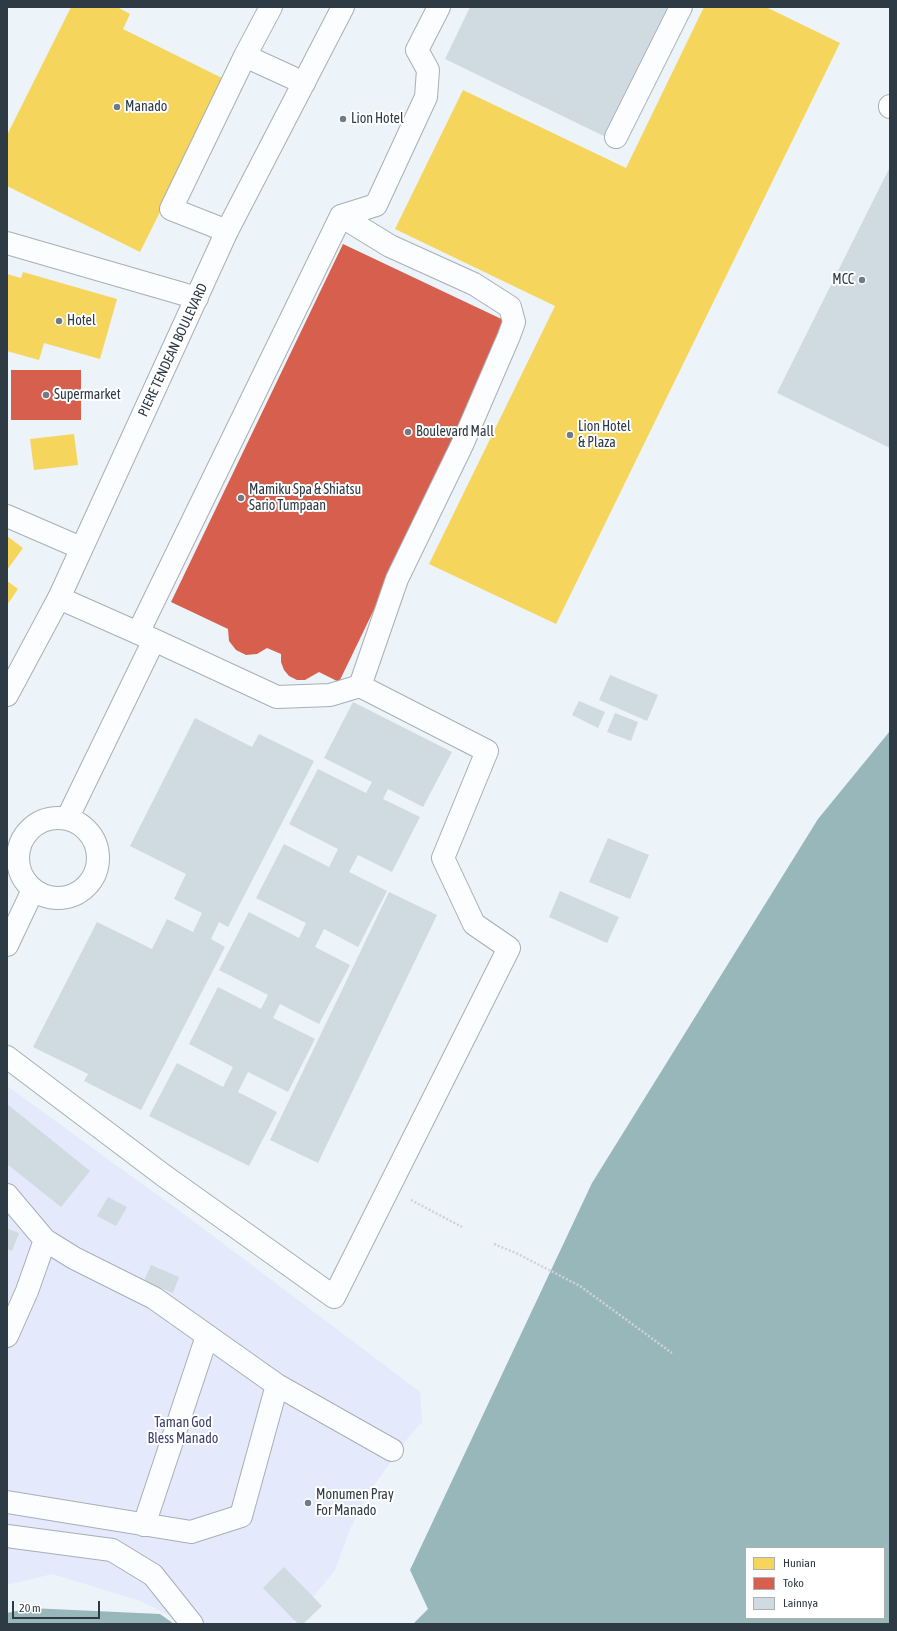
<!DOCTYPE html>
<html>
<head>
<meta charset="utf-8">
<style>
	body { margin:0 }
	#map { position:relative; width:897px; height:1631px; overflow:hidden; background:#ecf3f9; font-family:"Asap Condensed",sans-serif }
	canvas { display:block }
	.frame { position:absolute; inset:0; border:8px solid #2e3b45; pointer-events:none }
	.legend { position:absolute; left:745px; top:1547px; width:140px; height:72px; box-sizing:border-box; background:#fff; border:1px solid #abb1b5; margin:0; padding:5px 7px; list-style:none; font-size:12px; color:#2e3b45 }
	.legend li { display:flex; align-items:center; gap:8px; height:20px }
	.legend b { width:20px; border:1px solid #abb1b5 }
	.scale { position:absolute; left:12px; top:1601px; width:88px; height:18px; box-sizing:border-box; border:2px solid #2e3b45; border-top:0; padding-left:5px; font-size:12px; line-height:14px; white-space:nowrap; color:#2e3b45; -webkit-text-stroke:3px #fff; paint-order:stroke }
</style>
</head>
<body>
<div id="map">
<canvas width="897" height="1631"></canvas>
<div class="frame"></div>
<ul class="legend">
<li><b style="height:11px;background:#f6d55c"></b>Hunian</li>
<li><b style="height:11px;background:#d6604d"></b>Toko</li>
<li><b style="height:11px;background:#d0dae1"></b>Lainnya</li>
</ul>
<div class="scale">20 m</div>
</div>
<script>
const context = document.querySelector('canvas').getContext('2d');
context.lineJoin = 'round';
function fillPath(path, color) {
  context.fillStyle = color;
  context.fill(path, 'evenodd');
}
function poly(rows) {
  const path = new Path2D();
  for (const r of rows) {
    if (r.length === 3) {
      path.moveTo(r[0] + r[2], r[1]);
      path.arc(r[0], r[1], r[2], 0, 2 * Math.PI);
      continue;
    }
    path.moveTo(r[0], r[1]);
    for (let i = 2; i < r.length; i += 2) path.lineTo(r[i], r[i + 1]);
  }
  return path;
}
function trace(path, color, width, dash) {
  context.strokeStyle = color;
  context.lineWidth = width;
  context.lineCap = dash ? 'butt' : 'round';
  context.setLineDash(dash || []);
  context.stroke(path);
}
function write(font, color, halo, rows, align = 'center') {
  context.font = font + ' "Asap Condensed",sans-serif';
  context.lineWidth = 4;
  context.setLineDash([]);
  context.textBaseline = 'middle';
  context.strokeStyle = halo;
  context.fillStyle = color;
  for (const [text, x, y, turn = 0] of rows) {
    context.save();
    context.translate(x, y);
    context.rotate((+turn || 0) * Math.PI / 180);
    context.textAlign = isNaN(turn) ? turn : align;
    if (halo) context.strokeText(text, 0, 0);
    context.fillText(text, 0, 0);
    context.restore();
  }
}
const green = poly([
	[7,1086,196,1223,420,1392,422,1422,407,1439,367,1495,350,1529,335,1570,291,1624,185,1624,141,1601,52,1574,7,1585]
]);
const water = poly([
	[890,731,890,1624,413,1624,428,1609,410,1570,592,1183,818,819],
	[746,1548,884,1548,884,1618,746,1618],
	[30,1608,160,1614,174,1624,7,1624,7,1613]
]);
const homes = poly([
	[71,7,117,7,130,14,123,29,226,80,140,252,7,186,7,135],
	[704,7,766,7,840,43,556,624,429,564,555,306,395,229,463,90,626,168],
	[23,272,117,299,100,359,44,343,39,360,7,351,7,274,21,278],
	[74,434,78,465,34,470,30,439],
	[7,536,23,548,7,570],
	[7,581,18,589,7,605]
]);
const shops = poly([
	[343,244,512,324,339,682,319,672,305,680,297,680,289,676,284,670,281,662,281,654,267,648,257,654,246,655,236,650,229,641,228,629,171,602],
	[11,370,81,370,81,420,11,420]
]);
const building = poly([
	[470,7,679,7,614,141,445,59],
	[890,167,890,448,777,393],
	[610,675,658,695,647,721,599,700],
	[579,701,605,712,598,728,572,715],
	[353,702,452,752,423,807,388,789,383,799,420,817,392,872,358,855,349,872,387,891,358,947,324,929,315,947,350,965,319,1024,280,1004,273,1018,315,1039,288,1092,248,1072,238,1092,277,1112,249,1166,149,1116,177,1063,223,1087,233,1067,189,1044,218,987,261,1009,268,995,219,970,249,912,299,938,306,923,256,898,284,844,329,867,338,849,289,824,318,769,366,793,372,782,324,758],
	[615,713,638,722,631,741,607,732],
	[195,718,252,747,259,734,314,761,228,927,219,922,211,939,225,947,141,1110,84,1081,88,1074,33,1047,97,922,152,949,167,919,193,932,202,913,174,899,186,874,130,846],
	[608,838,649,855,630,899,589,882],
	[560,891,619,917,607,943,549,917],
	[389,892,437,915,318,1163,270,1140],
	[7,1104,90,1171,61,1207,7,1164],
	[108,1197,127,1207,116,1226,97,1216],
	[8,1229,19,1233,12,1251,7,1249],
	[151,1265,179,1277,173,1293,144,1281],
	[284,1567,322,1606,303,1624,298,1624,263,1588]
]);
const path = poly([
	[411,1200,462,1227],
	[494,1244,518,1254,580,1286,672,1353]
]);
const minor = poly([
	[245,56,271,7],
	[890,106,890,107],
	[616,137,681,7],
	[227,231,171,209,245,56,304,83],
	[7,243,197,298],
	[7,516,81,548],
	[59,598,154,640,277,697,330,695,360,686,397,579,462,445,509,336,514,322,510,307,474,284,390,246,341,216],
	[138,633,341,216,376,205,426,97,428,70,417,50,439,7],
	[58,858,40],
	[67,819,154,640],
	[7,945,33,890],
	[7,1057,163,1175,334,1297,509,948,474,924,443,858,487,751,360,686],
	[7,1195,45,1240,27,1291,7,1336],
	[45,1240,74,1258,154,1298,277,1385,392,1450],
	[7,1502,191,1532,241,1516,277,1385],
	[144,1525,207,1336],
	[7,1536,112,1550,153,1575,192,1624]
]);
const highway = poly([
	[7,695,59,598,227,231,343,7]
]);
const markers = [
	[117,107,4,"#707b84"],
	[343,119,4,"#707b84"],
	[862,280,4,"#707b84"],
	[59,321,4,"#707b84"],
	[46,395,4,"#707b84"],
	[408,432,4,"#707b84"],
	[570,435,4,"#707b84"],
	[241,498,4,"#707b84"],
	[308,1503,4,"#707b84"]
];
const poiNames = [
	["Manado",125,107],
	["Lion Hotel",351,119],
	["MCC",854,280,"right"],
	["Hotel",67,321],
	["Supermarket",54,395],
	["Lion Hotel",578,427],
	["& Plaza",578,443],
	["Boulevard Mall",416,432],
	["Mamiku Spa & Shiatsu",249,490],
	["Sario Tumpaan",249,506],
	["Monumen Pray",316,1495],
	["For Manado",316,1511]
];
const streetNames = [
	["PIERE TENDEAN BOULEVARD",173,350,-65]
];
const parkNames = [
	["Taman God",183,1423],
	["Bless Manado",183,1439]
];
fillPath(green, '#e4e9fb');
fillPath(water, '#97b7bb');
fillPath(homes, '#f6d55c');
fillPath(shops, '#d6604d');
fillPath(building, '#d0dae1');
trace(minor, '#a7afb6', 24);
trace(highway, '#a7afb6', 24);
trace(path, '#d0d3d6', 2.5, [2, 2]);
trace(minor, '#fcfdfe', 22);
trace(highway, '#fcfdfe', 22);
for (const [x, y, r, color] of markers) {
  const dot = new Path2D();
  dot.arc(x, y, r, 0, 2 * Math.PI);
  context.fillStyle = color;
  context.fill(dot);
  trace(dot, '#fff', 1.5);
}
write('14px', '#2e3b45', '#fff', poiNames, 'left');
write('14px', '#2e3b45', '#fff', streetNames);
write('14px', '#3f416e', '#fff', parkNames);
</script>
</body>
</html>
